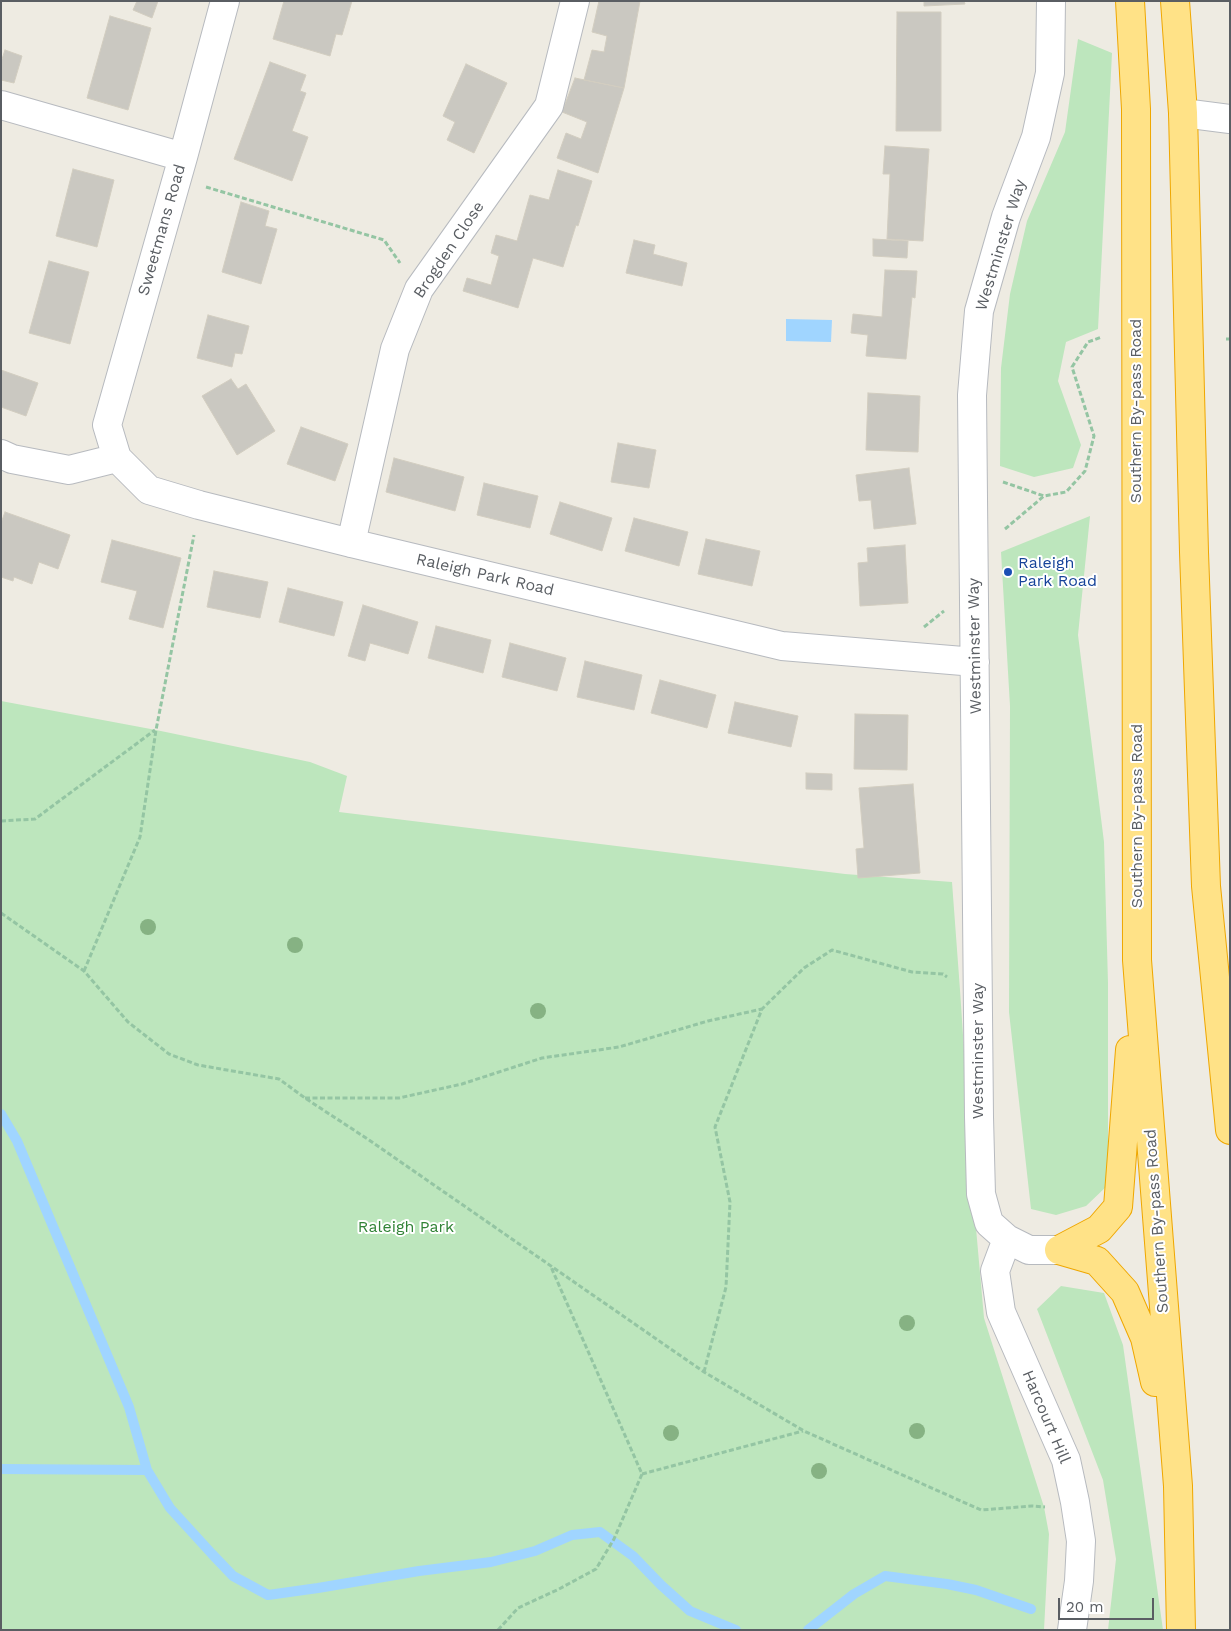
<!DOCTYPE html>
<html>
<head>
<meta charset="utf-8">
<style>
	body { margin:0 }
	#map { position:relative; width:1231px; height:1631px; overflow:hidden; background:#eeebe2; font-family:"Work Sans",sans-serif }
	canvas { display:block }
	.frame { position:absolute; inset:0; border:2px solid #5a5e63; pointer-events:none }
	.scale { position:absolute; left:1058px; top:1598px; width:96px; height:22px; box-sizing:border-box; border:2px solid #5a5e63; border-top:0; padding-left:6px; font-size:15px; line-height:18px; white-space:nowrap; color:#5a5e63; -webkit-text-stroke:4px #fff; paint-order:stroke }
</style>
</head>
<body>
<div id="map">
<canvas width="1231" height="1631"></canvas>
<div class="frame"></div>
<div class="scale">20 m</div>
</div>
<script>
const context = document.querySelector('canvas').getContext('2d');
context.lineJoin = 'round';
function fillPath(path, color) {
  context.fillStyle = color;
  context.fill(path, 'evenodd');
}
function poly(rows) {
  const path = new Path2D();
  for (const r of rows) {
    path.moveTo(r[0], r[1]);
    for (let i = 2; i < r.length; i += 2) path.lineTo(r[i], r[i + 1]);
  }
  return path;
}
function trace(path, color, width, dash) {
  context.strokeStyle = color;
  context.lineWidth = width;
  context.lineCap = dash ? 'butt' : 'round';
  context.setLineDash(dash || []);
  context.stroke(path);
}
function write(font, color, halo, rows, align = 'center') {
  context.font = font + ' "Work Sans",sans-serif';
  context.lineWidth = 4;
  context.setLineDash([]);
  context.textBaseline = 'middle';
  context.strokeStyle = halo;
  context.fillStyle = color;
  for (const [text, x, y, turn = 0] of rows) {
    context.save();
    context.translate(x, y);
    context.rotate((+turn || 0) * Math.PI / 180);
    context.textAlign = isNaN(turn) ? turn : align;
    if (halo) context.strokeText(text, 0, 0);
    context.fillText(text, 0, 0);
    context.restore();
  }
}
const green = poly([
	[1078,39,1112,53,1098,329,1066,342,1058,381,1081,445,1073,468,1034,477,1000,466,1001,368,1010,294,1027,221,1065,132],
	[1090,516,1078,635,1104,842,1108,983,1108,1185,1086,1206,1056,1215,1031,1209,1009,1012,1010,706,1001,552],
	[1,701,156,730,310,762,347,776,339,812,845,874,952,882,960,990,975,1217,984,1318,1044,1507,1049,1534,1044,1630,1,1630],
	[1061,1286,1104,1293,1123,1345,1163,1630,1108,1630,1116,1559,1103,1480,1037,1309]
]);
const water = poly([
	[786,319,832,320,831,342,786,341]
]);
const stream = poly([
	[1,1114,17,1141,129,1407,147,1470],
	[1,1469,147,1470,170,1508,212,1554,233,1576,268,1595,318,1588,419,1571,491,1562,535,1551,572,1535,600,1532,633,1556,661,1585,690,1611,736,1630],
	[808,1630,854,1594,885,1576,947,1584,976,1590,1031,1609]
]);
const building = poly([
	[137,1,158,1,152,18,133,10,137,1],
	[284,1,352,1,342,35,336,34,330,56,273,39,284,1],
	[599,1,640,1,624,88,584,80,592,50,604,52,607,36,592,32,599,1],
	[924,1,964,1,965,4,924,6,924,1],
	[897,12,941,12,941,131,896,131,897,12],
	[110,16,151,28,128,110,87,98,110,16],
	[5,50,22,56,14,83,1,80,1,62,5,50],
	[270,62,306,75,300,91,306,93,292,131,308,137,292,181,234,159,270,62],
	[466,64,507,83,474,153,447,140,455,122,443,116,466,64],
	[575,78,624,88,598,173,557,158,566,133,581,139,587,122,562,112,575,78],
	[885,146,929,149,923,241,887,239,890,174,883,174,885,146],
	[73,169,114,180,97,247,56,236,73,169],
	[558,170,592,181,578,226,576,225,563,267,533,258,518,308,463,291,467,278,491,285,499,256,491,253,496,235,517,241,530,195,549,200,558,170],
	[241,202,269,211,265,226,277,229,261,284,222,272,241,202],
	[873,239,908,241,907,258,873,256,873,239],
	[634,240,655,245,653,254,687,263,682,286,626,273,634,240],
	[49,261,89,272,70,344,29,333,49,261],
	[885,270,917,271,915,298,912,297,906,359,866,356,868,335,851,333,853,314,882,317,885,270],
	[208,315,249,326,242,354,235,353,232,367,197,358,208,315],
	[1,370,38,383,26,416,1,407,1,370],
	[231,379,238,389,246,384,275,431,237,455,202,396,231,379],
	[868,393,920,396,918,452,866,450,868,393],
	[301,427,348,444,335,481,287,464,301,427],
	[618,443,656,450,649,488,611,482,618,443],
	[394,458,464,477,455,511,386,492,394,458],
	[909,468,916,524,874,529,871,500,859,501,856,475,909,468],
	[484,483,538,496,530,528,477,515,484,483],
	[560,502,612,518,602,551,550,534,560,502],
	[5,512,70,535,58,569,39,562,32,584,14,577,13,581,1,577,1,523,5,512],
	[634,518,688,532,679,566,625,551,634,518],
	[706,539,760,551,752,586,698,574,706,539],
	[112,540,181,558,163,628,129,619,137,591,101,582,112,540],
	[905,545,908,603,860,606,858,563,868,562,867,548,905,545],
	[214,571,268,582,260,618,207,607,214,571],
	[288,588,343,602,334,636,279,622,288,588],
	[363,605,418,622,408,654,370,643,365,661,348,656,363,605],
	[436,626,491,640,483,673,428,658,436,626],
	[510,643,566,658,557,691,502,677,510,643],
	[585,661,642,675,634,710,577,697,585,661],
	[660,680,716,695,707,728,651,713,660,680],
	[735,702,798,716,791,747,728,733,735,702],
	[855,714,908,715,907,770,854,769,855,714],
	[806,773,832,774,832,790,806,789,806,773],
	[913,784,920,873,858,878,856,849,864,848,859,788,913,784]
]);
const path = poly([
	[206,187,384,240,400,263],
	[1226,339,1230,339],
	[1003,482,1044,496,1066,492,1085,471,1094,436,1072,367,1088,342,1102,337],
	[1005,529,1044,496],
	[924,627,944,611],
	[1,821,35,819,155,730],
	[1,913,84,971,128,1022,169,1054,198,1065,279,1079,305,1098,369,1140,704,1372,804,1431,981,1510,1032,1506,1045,1507],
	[84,971,140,837,156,730,194,535],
	[305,1098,399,1098,462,1084,542,1058,619,1047,708,1021,762,1009],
	[704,1372,726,1287,730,1202,715,1127,762,1009,804,968,832,950,912,972,943,974,947,977],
	[642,1474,803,1431],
	[498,1630,518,1608,559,1589,596,1569,614,1539,642,1474,551,1267]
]);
const minor = poly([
	[225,1,183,157,107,425,117,458,149,490,199,505,351,543,782,646,975,662],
	[1051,1,1050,73,1036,137,1006,217,979,311,972,395,979,1117,981,1194,989,1223,1007,1239,1029,1250,1059,1250],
	[1,105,183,157],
	[1183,113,1230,119],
	[1,454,12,459,69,470,117,458],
	[351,543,395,349,419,289,549,106,575,1],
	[1007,1239,995,1271,1001,1312,1066,1460,1075,1502,1081,1541,1079,1581,1072,1630]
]);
const highway = poly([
	[1130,1,1136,109,1137,960,1178,1486,1181,1630],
	[1175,1,1183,113,1194,552,1206,886,1230,1130],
	[1059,1250,1099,1229,1118,1207,1130,1050],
	[1059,1250,1097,1261,1125,1292,1145,1338,1155,1382]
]);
const trees = [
	[148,927],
	[295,945],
	[538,1011],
	[907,1323],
	[917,1431],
	[671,1433],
	[819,1471]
];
const markers = [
	[1008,572,5,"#1a4fb4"]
];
const streetNames = [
	["Sweetmans Road",162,230,-74],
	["Westminster Way",1001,245,-73],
	["Brogden Close",449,250,-56],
	["Southern By-pass Road",1136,411,-90],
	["Raleigh Park Road",485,575,13],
	["Westminster Way",975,646,-91],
	["Southern By-pass Road",1137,816,-90],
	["Westminster Way",978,1051,-90],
	["Southern By-pass Road",1157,1221,-94],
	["Harcourt Hill",1046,1417,67]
];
const transitNames = [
	["Raleigh",1018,563],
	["Park Road",1018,581]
];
const parkNames = [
	["Raleigh Park",406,1227]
];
fillPath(green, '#bde6bd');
fillPath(water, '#a0d5ff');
trace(stream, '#a0d5ff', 10);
fillPath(building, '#cac8c1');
trace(building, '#d2cdc0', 1);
trace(minor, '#b7babf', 30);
trace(highway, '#efa700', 30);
trace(path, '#94c5a3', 3, [5, 2.5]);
trace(minor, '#fff', 28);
trace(highway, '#ffe287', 28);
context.fillStyle = '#86b283';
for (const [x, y] of trees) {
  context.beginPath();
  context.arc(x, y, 8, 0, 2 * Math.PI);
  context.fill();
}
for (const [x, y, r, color] of markers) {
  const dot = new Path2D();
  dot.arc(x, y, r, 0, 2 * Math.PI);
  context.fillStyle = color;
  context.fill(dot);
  trace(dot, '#fff', 2);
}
write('16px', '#5a5e63', '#fff', streetNames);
write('16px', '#164399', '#fff', transitNames, 'left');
write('16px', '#318336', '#fff', parkNames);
</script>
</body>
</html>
